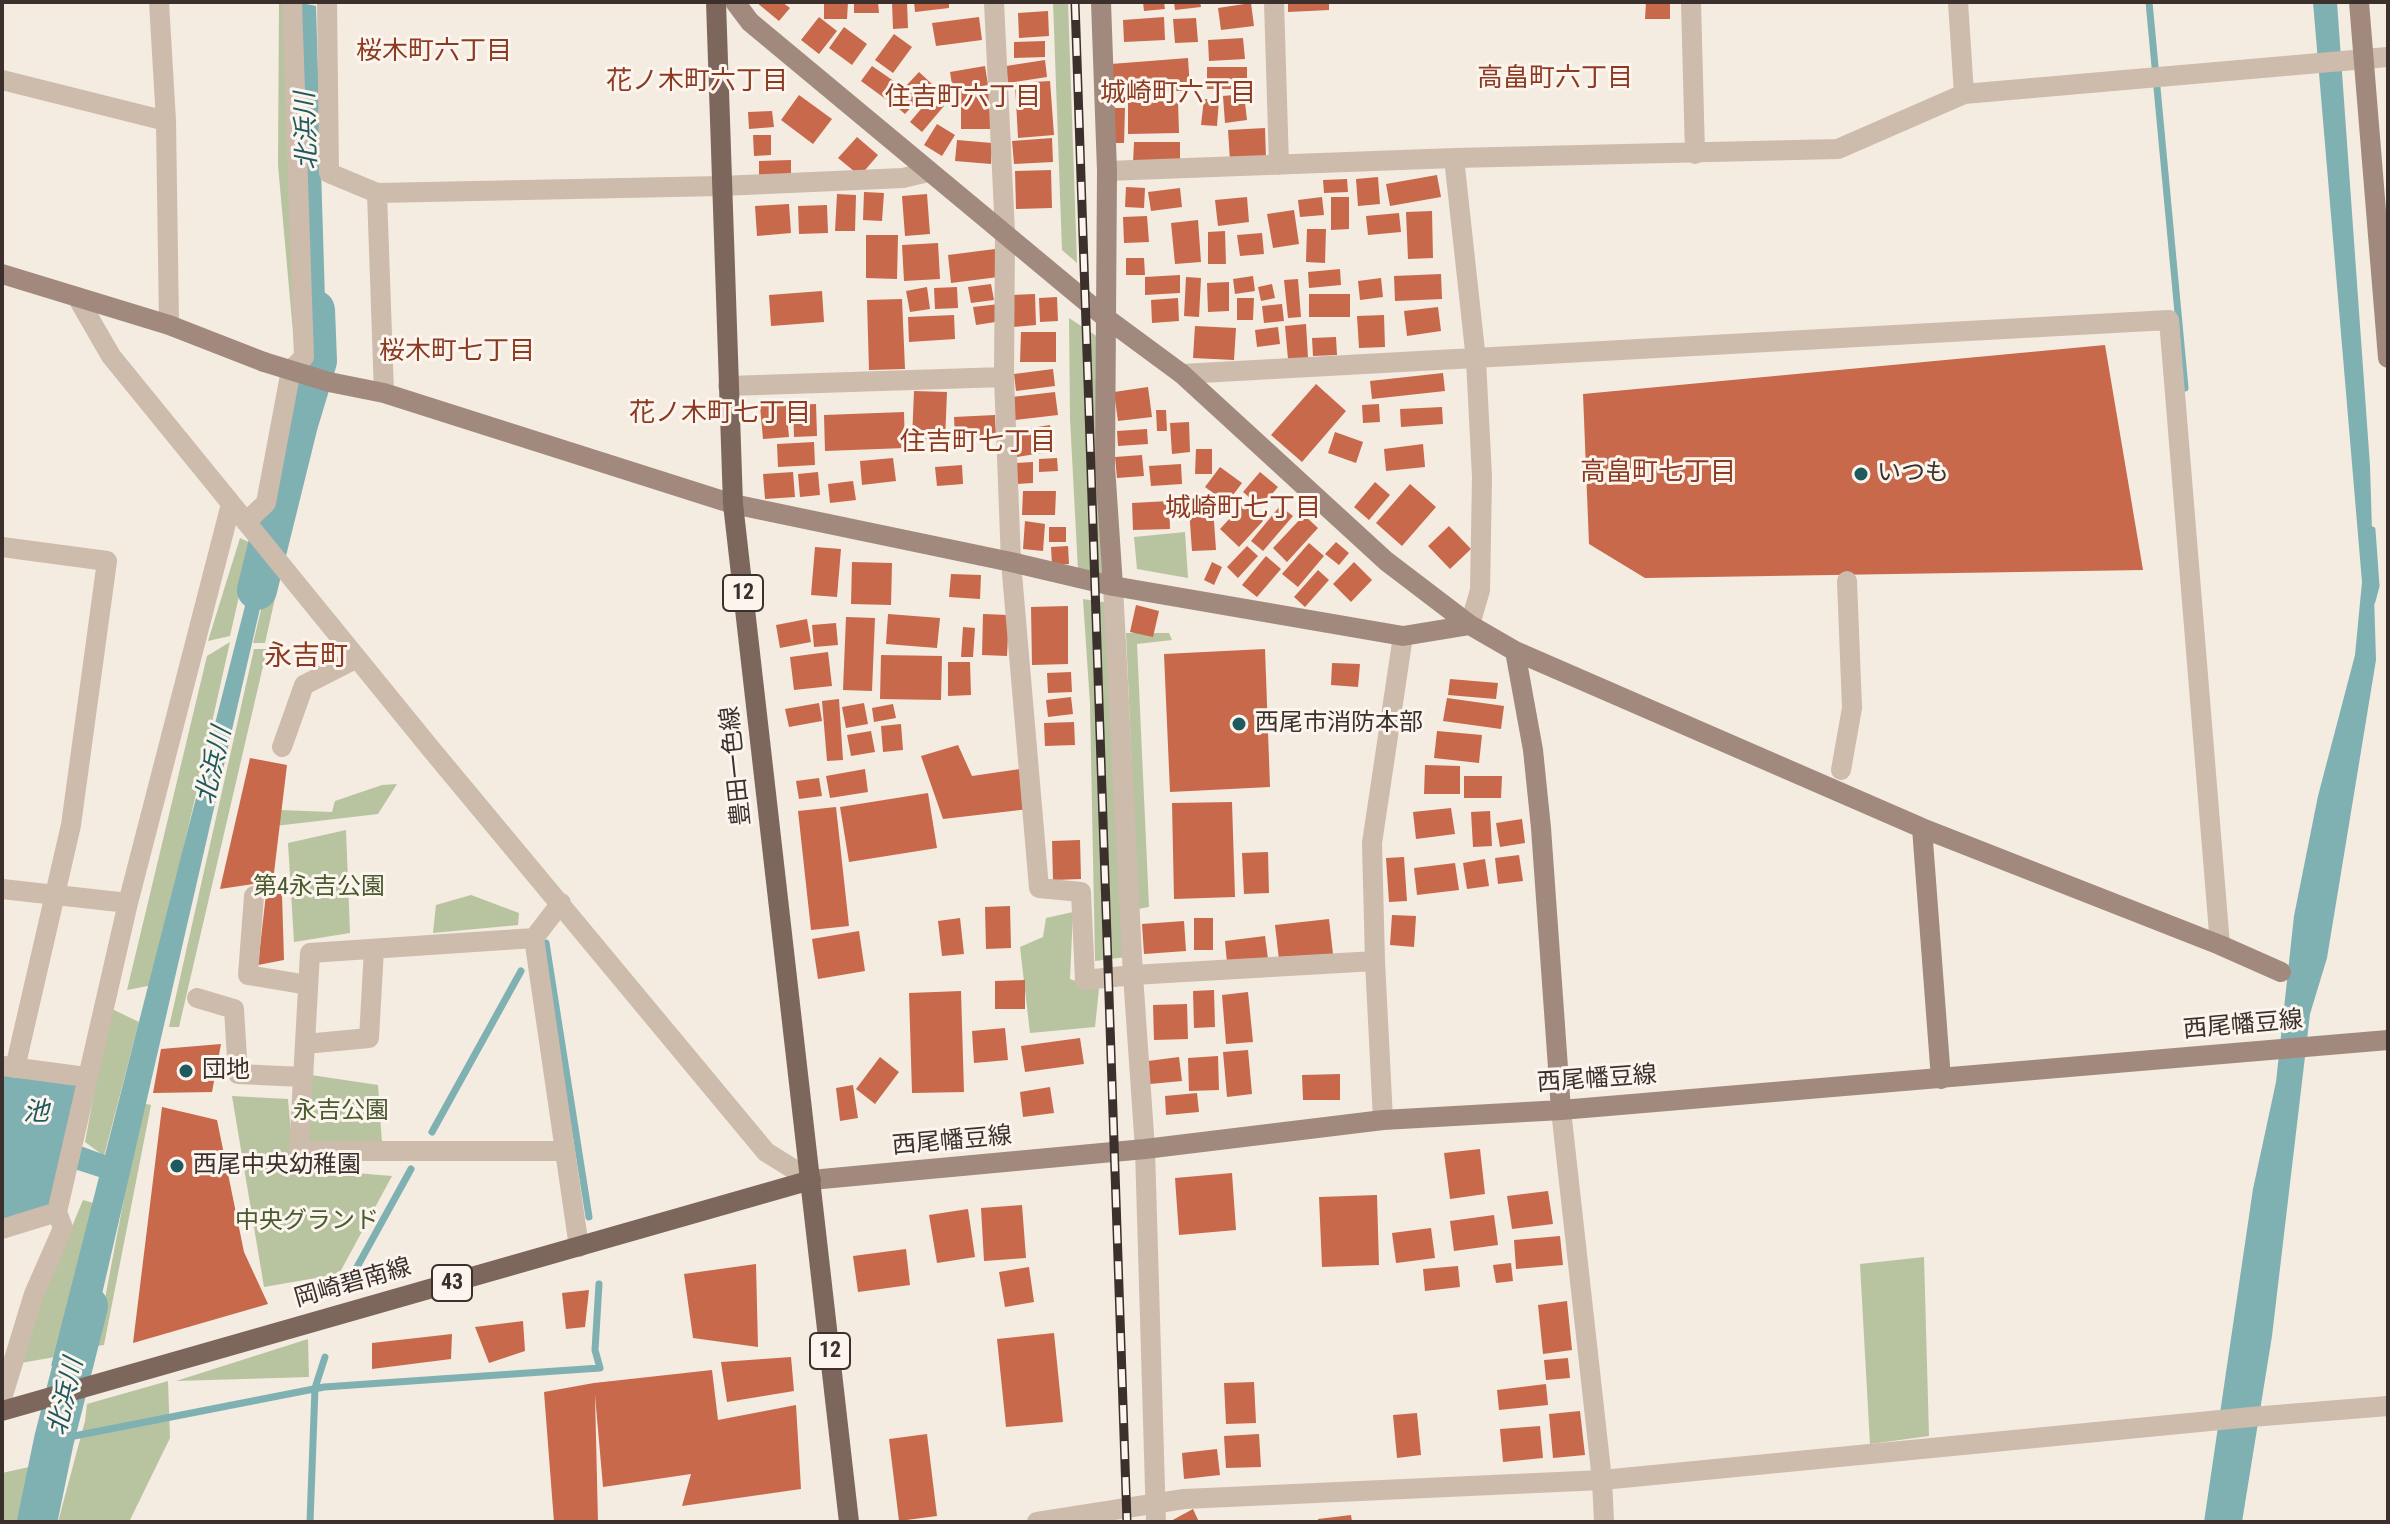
<!DOCTYPE html>
<html>
<head>
<meta charset="utf-8">
<style>
	body { margin:0 }
	#map { position:relative; width:2390px; height:1524px; overflow:hidden; background:#f4ebe1; font-family:"Roboto Condensed",sans-serif }
	canvas { display:block }
	.frame { position:absolute; inset:0; border:4px solid #3b302b; pointer-events:none }
</style>
</head>
<body>
<div id="map">
<canvas width="2390" height="1524"></canvas>
<div class="frame"></div>
</div>
<script>
const context = document.querySelector('canvas').getContext('2d');
context.lineJoin = 'round';
function fillPath(path, color) {
  context.fillStyle = color;
  context.fill(path, 'evenodd');
}
function poly(rows) {
  const path = new Path2D();
  for (const r of rows) {
    path.moveTo(r[0], r[1]);
    for (let i = 2; i < r.length; i += 2) path.lineTo(r[i], r[i + 1]);
  }
  return path;
}
function trace(path, color, width, dash) {
  context.strokeStyle = color;
  context.lineWidth = width;
  context.lineCap = dash ? 'butt' : 'round';
  context.setLineDash(dash || []);
  context.stroke(path);
}
function write(font, color, halo, rows, align = 'center') {
  context.font = font + ' "Roboto Condensed","Noto Sans JP",sans-serif';
  context.lineWidth = 6;
  context.setLineDash([]);
  context.textBaseline = 'middle';
  context.strokeStyle = halo;
  context.fillStyle = color;
  for (const [text, x, y, turn = 0] of rows) {
    context.save();
    context.translate(x, y);
    context.rotate((+turn || 0) * Math.PI / 180);
    context.textAlign = isNaN(turn) ? turn : align;
    if (halo) context.strokeText(text, 0, 0);
    context.fillText(text, 0, 0);
    context.restore();
  }
}
const green = poly([
	[279,2,297,2,295,355,278,165],
	[1053,2,1068,2,1077,263,1062,250],
	[1069,318,1098,337,1105,577,1078,570,1070,419],
	[1185,532,1188,578,1137,569,1134,537],
	[240,538,251,543,230,636,208,641],
	[270,573,280,576,265,643,253,643],
	[1083,599,1110,603,1126,957,1095,961,1090,704],
	[1126,633,1169,633,1172,640,1137,644,1149,907,1138,909],
	[230,642,153,985,127,990,207,656],
	[254,649,267,649,179,1027,169,1027],
	[397,784,378,814,275,826,279,810,332,812,335,801,382,785],
	[346,830,350,933,294,942,288,843],
	[471,895,519,913,518,925,433,933,436,905],
	[1073,912,1070,979,1099,989,1095,1027,1030,1033,1020,947,1043,937,1046,918],
	[110,1008,139,1022,104,1156,85,1142],
	[311,1075,378,1085,382,1143,305,1143],
	[232,1096,288,1099,294,1168,392,1176,339,1274,264,1287],
	[142,1103,151,1105,104,1345,96,1346],
	[83,1200,100,1205,55,1357,15,1364],
	[1924,1257,1929,1436,1870,1444,1860,1264],
	[308,1339,309,1377,176,1381],
	[168,1381,170,1438,129,1522,58,1522,85,1421,87,1404],
	[29,1467,17,1522,2,1522,2,1473]
]);
const water = poly([
	[297,2,316,6,327,365,305,362],
	[2313,2,2337,2,2370,466,2376,660,2327,958,2310,1014,2272,1336,2242,1522,2204,1522,2253,1189,2276,1082,2294,916,2318,796,2355,655,2362,582],
	[300,383,318,385,283,538,267,517],
	[260,547,270,565,88,1355,51,1366,99,1177,62,1165,53,1209,2,1224,2,1074,78,1083,67,1141,105,1155],
	[72,1427,50,1522,20,1522,38,1440]
]);
const stream = poly([
	[2149,2,2185,388],
	[2372,530,2376,586,2372,601],
	[546,943,589,1217],
	[432,1132,521,971],
	[346,1287,411,1169],
	[64,1438,324,1387,600,1368,595,1350,599,1284],
	[310,1522,315,1388,325,1357]
]);
const river = poly([
	[257,590,298,424,317,361,315,310],
	[37,1522,54,1440,88,1306]
]);
const building = poly([
	[756,2,782,2,790,8,779,21],
	[824,2,848,2,847,19,824,19],
	[854,2,878,2,879,13,854,13],
	[892,2,907,2,908,28,893,29],
	[914,2,949,2,949,8,915,12],
	[1143,2,1164,2,1165,9,1144,11],
	[1174,2,1200,2,1201,7,1175,10],
	[1288,2,1329,2,1329,10,1288,12],
	[1646,2,1670,2,1670,19,1645,19],
	[1251,3,1254,26,1221,30,1218,8],
	[1048,11,1049,36,1019,38,1018,13],
	[819,17,837,31,819,54,801,40],
	[979,17,982,40,936,46,932,23],
	[1164,17,1165,40,1124,42,1123,20],
	[1196,18,1198,42,1175,43,1173,19],
	[844,27,867,44,852,65,829,48],
	[894,34,912,47,893,73,875,60],
	[1243,38,1245,59,1209,61,1208,40],
	[1045,41,1045,57,1014,58,1014,42],
	[1188,58,1190,90,1113,96,1111,64],
	[1045,60,1047,77,1008,83,1006,66],
	[872,66,898,84,887,100,861,81],
	[985,66,988,85,953,91,950,72],
	[1207,67,1247,67,1247,89,1207,89],
	[919,72,932,84,905,114,891,102],
	[1050,81,1054,135,1018,138,1015,83],
	[961,91,991,91,990,129,961,129],
	[1244,94,1247,120,1225,123,1223,96],
	[799,95,832,119,813,144,781,120],
	[932,96,944,106,922,132,910,122],
	[1204,99,1219,100,1217,126,1201,125],
	[1178,101,1179,133,1128,134,1128,102],
	[1113,108,1125,108,1124,143,1111,143],
	[772,111,774,127,749,129,748,112],
	[937,124,955,135,942,156,924,145],
	[1265,128,1266,160,1230,161,1228,130],
	[753,135,771,135,771,155,754,156],
	[857,137,878,155,860,176,838,158],
	[1052,138,1053,162,1014,164,1012,141],
	[957,140,992,143,991,164,955,161],
	[1134,142,1180,142,1180,163,1133,163],
	[791,160,791,177,759,177,759,161],
	[1051,170,1052,208,1016,209,1015,171],
	[1437,175,1441,197,1390,206,1386,184],
	[1378,177,1380,204,1358,206,1356,179],
	[1347,179,1348,192,1324,193,1323,180],
	[1126,187,1145,188,1144,208,1125,207],
	[1180,188,1182,207,1151,211,1148,192],
	[864,192,884,193,882,221,863,220],
	[837,194,856,195,855,231,835,231],
	[927,194,930,234,905,236,902,196],
	[1247,197,1249,222,1218,226,1215,200],
	[1322,197,1324,215,1300,217,1298,200],
	[1331,197,1349,197,1349,229,1331,230],
	[789,204,791,233,757,236,755,206],
	[827,205,828,233,799,234,798,206],
	[1294,210,1299,244,1273,248,1267,214],
	[1432,211,1433,258,1408,259,1406,212],
	[1399,213,1401,232,1368,235,1366,216],
	[1147,216,1149,242,1124,243,1123,217],
	[1198,220,1201,262,1175,264,1171,223],
	[1307,229,1326,229,1325,263,1306,262],
	[1225,231,1226,264,1208,264,1208,232],
	[1262,233,1264,254,1240,256,1237,235],
	[866,235,898,235,897,279,866,278],
	[938,243,940,279,904,281,902,245],
	[995,249,998,277,951,283,948,255],
	[1126,258,1144,258,1145,275,1126,275],
	[1340,269,1341,285,1309,288,1308,272],
	[1441,274,1442,299,1395,301,1394,276],
	[1180,275,1180,293,1145,295,1145,277],
	[1253,276,1255,291,1235,294,1233,279],
	[1186,277,1201,278,1199,317,1184,316],
	[1381,278,1383,297,1360,300,1358,281],
	[1298,279,1301,317,1288,318,1284,280],
	[1229,282,1229,311,1208,312,1207,283],
	[991,284,994,300,971,303,968,287],
	[1272,284,1275,298,1261,301,1258,287],
	[927,287,930,309,910,312,906,291],
	[957,287,958,308,935,309,934,288],
	[822,291,824,322,771,326,769,295],
	[1035,294,1036,325,1013,327,1011,295],
	[1309,294,1350,294,1350,317,1309,317],
	[1057,297,1058,321,1040,322,1039,298],
	[1178,298,1179,321,1152,323,1151,300],
	[1237,298,1254,298,1253,320,1237,320],
	[902,299,905,369,869,370,867,300],
	[999,304,1002,321,976,325,973,307],
	[1282,304,1284,321,1264,323,1262,306],
	[1438,307,1441,331,1407,336,1404,311],
	[954,315,955,339,909,342,908,317],
	[1384,315,1385,347,1359,348,1357,316],
	[1306,324,1308,358,1288,359,1285,326],
	[1195,326,1236,328,1234,360,1193,358],
	[1278,327,1280,344,1257,347,1255,330],
	[1021,332,1056,332,1056,362,1020,362],
	[1336,337,1337,355,1313,356,1312,338],
	[2105,345,2143,570,1645,578,1589,544,1583,394],
	[1053,369,1055,386,1016,391,1014,374],
	[1443,373,1445,391,1372,399,1370,381],
	[1316,384,1346,411,1302,462,1271,435],
	[1148,387,1152,417,1118,421,1114,392],
	[914,391,947,392,945,441,912,440],
	[1055,392,1058,415,1015,420,1012,397],
	[786,403,789,437,763,439,760,406],
	[816,404,817,436,794,437,793,405],
	[1379,404,1380,422,1363,423,1362,405],
	[1442,407,1443,424,1401,427,1400,409],
	[1156,410,1166,410,1167,431,1157,431],
	[904,412,905,448,825,451,824,415],
	[995,415,996,437,955,438,954,417],
	[1189,422,1190,452,1172,454,1170,423],
	[1050,425,1054,451,1017,457,1013,431],
	[1147,429,1148,444,1118,446,1117,431],
	[1335,432,1363,442,1356,463,1328,453],
	[814,442,815,465,778,467,777,444],
	[1423,444,1425,467,1386,471,1384,449],
	[1196,449,1212,449,1212,474,1195,474],
	[1142,455,1144,476,1117,478,1115,457],
	[893,458,896,481,862,485,860,461],
	[1057,458,1058,471,1039,472,1039,459],
	[1033,462,1033,483,1016,484,1016,463],
	[1181,464,1182,484,1151,486,1149,466],
	[962,465,963,484,937,486,935,467],
	[1220,467,1242,483,1227,503,1205,487],
	[793,472,795,497,765,499,763,474],
	[818,472,820,495,800,497,798,474],
	[1260,472,1278,487,1261,507,1243,492],
	[853,481,856,500,830,503,828,484],
	[1375,482,1390,495,1369,520,1354,507],
	[1410,484,1436,507,1402,546,1376,523],
	[1023,491,1056,491,1055,515,1022,515],
	[1169,501,1170,529,1133,530,1132,503],
	[1244,503,1263,521,1239,547,1220,529],
	[1280,506,1293,516,1263,551,1251,541],
	[1213,507,1216,550,1192,551,1189,509],
	[1304,515,1318,528,1287,562,1273,548],
	[1025,521,1045,524,1043,551,1023,549],
	[1449,526,1471,549,1450,569,1428,546],
	[1049,527,1066,527,1066,542,1049,542],
	[1336,542,1349,553,1339,565,1325,554],
	[1309,543,1324,556,1298,587,1282,574],
	[1068,546,1069,564,1052,565,1051,547],
	[1247,546,1258,556,1238,578,1227,567],
	[815,547,841,549,837,597,811,595],
	[1266,556,1281,569,1257,597,1242,585],
	[852,562,892,563,891,605,851,604],
	[1212,562,1222,567,1214,585,1204,580],
	[1354,562,1372,580,1351,602,1333,584],
	[1318,570,1329,580,1305,607,1294,597],
	[951,574,981,575,980,599,949,597],
	[1136,605,1159,611,1153,637,1130,632],
	[1068,606,1068,664,1032,665,1031,607],
	[888,614,940,618,937,648,886,644],
	[983,614,1009,615,1007,656,982,655],
	[846,617,875,618,872,691,843,690],
	[807,619,811,642,780,648,776,625],
	[836,623,838,645,814,647,812,625],
	[963,627,975,628,973,657,961,657],
	[1265,649,1270,787,1170,792,1164,654],
	[828,652,832,686,794,690,790,657],
	[881,655,942,656,941,700,880,699],
	[948,662,970,662,971,695,948,696],
	[1332,663,1360,664,1358,687,1331,685],
	[1071,672,1072,692,1048,693,1047,673],
	[1450,679,1498,683,1496,699,1448,695],
	[1071,697,1073,714,1048,717,1046,700],
	[1447,698,1504,706,1501,729,1443,721],
	[839,699,843,760,827,761,822,701],
	[819,703,822,721,789,727,785,709],
	[864,703,868,724,846,728,842,707],
	[893,704,896,718,874,722,872,708],
	[1074,722,1075,745,1045,746,1044,723],
	[901,724,903,750,883,752,881,726],
	[871,731,875,752,851,756,847,735],
	[1437,731,1482,735,1479,763,1434,758],
	[958,745,972,776,1020,769,1029,809,943,819,921,756],
	[250,758,287,765,273,881,220,889],
	[1425,765,1460,766,1460,794,1424,794],
	[865,769,868,792,830,798,826,776],
	[1464,776,1502,776,1501,798,1464,798],
	[819,778,822,796,799,799,796,781],
	[928,793,937,848,849,862,840,807],
	[1232,802,1235,897,1174,899,1172,803],
	[836,807,849,926,811,930,798,811],
	[1451,808,1455,834,1416,839,1413,812],
	[1490,811,1492,846,1473,847,1471,812],
	[1522,819,1525,843,1500,847,1496,823],
	[1080,840,1081,879,1053,880,1052,841],
	[1268,852,1269,893,1244,894,1242,853],
	[1519,855,1523,881,1498,884,1495,858],
	[1404,857,1407,901,1389,902,1386,858],
	[1485,859,1489,886,1467,889,1463,863],
	[1455,863,1459,890,1417,895,1414,868],
	[266,894,282,894,284,960,258,965],
	[1010,906,1011,948,986,949,985,907],
	[1392,915,1416,916,1414,947,1390,945],
	[960,918,964,954,942,956,938,921],
	[1194,918,1213,918,1213,950,1194,950],
	[1329,919,1333,954,1279,960,1275,925],
	[1184,921,1186,951,1144,954,1142,924],
	[859,931,865,971,818,979,812,939],
	[1265,936,1268,959,1227,963,1225,941],
	[1025,980,1025,1009,995,1009,995,981],
	[1214,990,1215,1027,1194,1028,1193,991],
	[961,991,964,1092,912,1093,909,993],
	[1248,992,1253,1042,1226,1044,1222,995],
	[1187,1004,1188,1039,1154,1040,1153,1005],
	[1005,1028,1008,1060,974,1063,972,1031],
	[1080,1038,1084,1064,1025,1072,1021,1046],
	[221,1044,212,1092,153,1093,161,1049],
	[1248,1050,1252,1094,1227,1097,1223,1052],
	[1218,1056,1219,1090,1189,1091,1188,1058],
	[880,1057,899,1072,875,1104,856,1089],
	[1179,1057,1182,1081,1150,1084,1148,1061],
	[1340,1074,1340,1100,1303,1100,1302,1075],
	[853,1085,858,1118,840,1121,836,1088],
	[1050,1087,1054,1113,1023,1117,1020,1092],
	[1197,1093,1199,1112,1166,1115,1165,1096],
	[162,1107,217,1120,244,1252,268,1304,133,1343],
	[1480,1149,1485,1194,1450,1199,1444,1153],
	[1232,1173,1236,1230,1179,1235,1175,1178],
	[1548,1191,1553,1224,1512,1229,1507,1196],
	[1377,1195,1379,1265,1322,1267,1319,1197],
	[1022,1205,1026,1258,984,1261,981,1208],
	[968,1209,975,1257,937,1263,929,1215],
	[1494,1215,1498,1245,1454,1251,1450,1221],
	[1431,1228,1435,1258,1396,1263,1392,1233],
	[1560,1236,1563,1265,1516,1269,1514,1240],
	[906,1249,910,1285,858,1292,853,1256],
	[1511,1263,1513,1281,1496,1283,1493,1265],
	[756,1264,758,1347,693,1338,684,1274],
	[1458,1266,1460,1287,1425,1291,1423,1269],
	[1029,1267,1034,1302,1005,1307,999,1272],
	[589,1290,585,1327,566,1329,562,1293],
	[1567,1301,1572,1350,1543,1354,1538,1305],
	[523,1321,525,1351,489,1363,475,1327],
	[1054,1333,1063,1422,1006,1427,997,1339],
	[452,1334,451,1359,372,1369,372,1343],
	[791,1357,794,1391,727,1402,721,1362],
	[1568,1358,1570,1378,1546,1380,1544,1360],
	[712,1370,718,1420,796,1405,801,1489,682,1506,691,1474,603,1487,595,1395,598,1522,554,1522,544,1392,594,1383],
	[1254,1382,1256,1423,1226,1424,1224,1383],
	[1546,1384,1548,1405,1499,1410,1497,1390],
	[1580,1411,1585,1455,1553,1458,1549,1414],
	[1417,1413,1421,1455,1397,1458,1393,1415],
	[1540,1426,1543,1458,1503,1462,1500,1429],
	[927,1434,937,1516,899,1521,889,1439],
	[1259,1434,1261,1467,1226,1468,1224,1436],
	[1217,1449,1220,1475,1184,1479,1182,1453],
	[1193,1509,1199,1522,1169,1522],
	[1351,1515,1352,1522,1318,1522,1318,1519]
]);
const street = poly([
	[159,2,166,121,169,325],
	[327,2,329,173,377,193,721,186,903,178,928,172],
	[994,2,1005,233,1004,377,1011,562,1039,888,1081,892,1085,980,1133,975,1113,586],
	[1274,2,1279,165],
	[1691,2,1695,154],
	[1958,2,1964,94],
	[2,80,166,121],
	[1454,158,1476,360,1482,477,1480,590,1470,625],
	[1107,171,1454,158,1838,149,1964,94,2388,57],
	[377,193,384,393],
	[77,297,111,356,431,749,766,1152,811,1180],
	[1182,374,2169,320,2220,945],
	[728,386,1004,377],
	[246,522,266,503,291,370,304,357,292,2],
	[2,547,107,561,71,825,15,1068],
	[282,747,304,685,357,658],
	[1841,770,1852,708,1847,581],
	[2,889,128,903],
	[254,896,248,975,308,985],
	[561,903,534,938,579,1247],
	[534,938,310,953,299,1151,565,1151],
	[197,998,234,1009,238,1074,303,1077],
	[305,1044,369,1038,374,949],
	[3,1066,86,1077],
	[1561,1110,1602,1480,1604,1522],
	[1383,1120,1375,961,1372,843,1403,636],
	[57,1212,128,903,231,504],
	[2,1229,57,1212],
	[3,1395,34,1294,63,1228,57,1212],
	[1037,1522,1184,1499,1602,1480,2251,1417,2388,1406],
	[1156,1522,1145,1149,1133,975,1375,961]
]);
const secondary = poly([
	[735,2,750,22,1106,318,1182,374,1386,561,1470,625,1515,651,1922,828,2220,945,2281,972],
	[1101,2,1107,171,1105,466,1113,586],
	[2359,2,2388,358],
	[2,274,169,325,264,362],
	[329,382,384,393,733,504,1011,562,1113,586,1403,636,1470,625],
	[1515,651,1533,750,1541,828,1561,1110],
	[1922,828,1941,1079],
	[811,1180,1145,1149,1383,1120,1561,1110,2388,1040]
]);
const primary = poly([
	[716,2,733,504,849,1522],
	[2,1411,811,1180]
]);
const rail = poly([
	[1075,2,1127,1522]
]);
const secondaryBridge = poly([
	[264,362,329,382]
]);
const markers = [
	[1861,474,8,"#1f5a5e"],
	[1239,724,8,"#1f5a5e"],
	[186,1071,8,"#1f5a5e"],
	[177,1166,8,"#1f5a5e"]
];
const shields = [
	[743,593,40],
	[452,1283,40],
	[830,1351,40]
];
const shieldNames = [
	["12",743,593],
	["43",452,1283],
	["12",830,1351]
];
const poiNames = [
	["いつも",1877,474],
	["西尾市消防本部",1255,724],
	["団地",202,1071],
	["西尾中央幼稚園",193,1166]
];
const streetNames = [
	["豊田一色線",737,766,-96],
	["西尾幡豆線",2243,1026,-5],
	["西尾幡豆線",1597,1080,-4],
	["西尾幡豆線",952,1142,-5],
	["岡崎碧南線",353,1284,-16]
];
const parkNames = [
	["第4永吉公園",319,888],
	["永吉公園",341,1112],
	["中央グランド",307,1222]
];
const neighbourhoodNames = [
	["桜木町六丁目",434,52],
	["高畠町六丁目",1555,79],
	["花ノ木町六丁目",697,82],
	["城崎町六丁目",1178,94],
	["住吉町六丁目",963,98],
	["桜木町七丁目",457,352],
	["花ノ木町七丁目",720,414],
	["住吉町七丁目",978,443],
	["高畠町七丁目",1658,473],
	["城崎町七丁目",1243,509]
];
const waterNames = [
	["北浜川",308,131,-92],
	["北浜川",215,766,-77],
	["池",36,1113],
	["北浜川",67,1397,-77]
];
const quarterNames = [
	["永吉町",306,658]
];
fillPath(green, '#b8c4a0');
fillPath(water, '#7fb0b2');
trace(stream, '#7fb0b2', 7);
trace(river, '#7fb0b2', 40);
fillPath(building, '#c8694b');
trace(street, '#cdbbac', 20);
trace(secondary, '#a18a7d', 20);
trace(primary, '#7d675c', 20);
trace(rail, '#3b302b', 9);
trace(rail, '#fbf5ee', 6, [18]);
trace(secondaryBridge, '#a18a7d', 20);
for (const [x, y, r, color] of markers) {
  const dot = new Path2D();
  dot.arc(x, y, r, 0, 2 * Math.PI);
  context.fillStyle = color;
  context.fill(dot);
  trace(dot, '#fbf5ee', 3);
}
for (const [x, y, w] of shields) {
  const box = new Path2D();
  box.roundRect(x - w / 2, y - 18, w, 36, 6);
  context.fillStyle = '#fbf5ee';
  context.fill(box);
  trace(box, '#3b302b', 2);
}
write('bold 22px', '#3b302b', null, shieldNames);
write('24px', '#3b302b', '#fbf5ee', poiNames, 'left');
write('24px', '#3b302b', '#fbf5ee', streetNames);
write('24px', '#4a5a2e', '#fbf5ee', parkNames);
write('26px', '#8c3b22', '#fbf5ee', neighbourhoodNames);
write('italic 26px', '#1f5a5e', '#fbf5ee', waterNames);
write('28px', '#8c3b22', '#fbf5ee', quarterNames);
</script>
</body>
</html>
